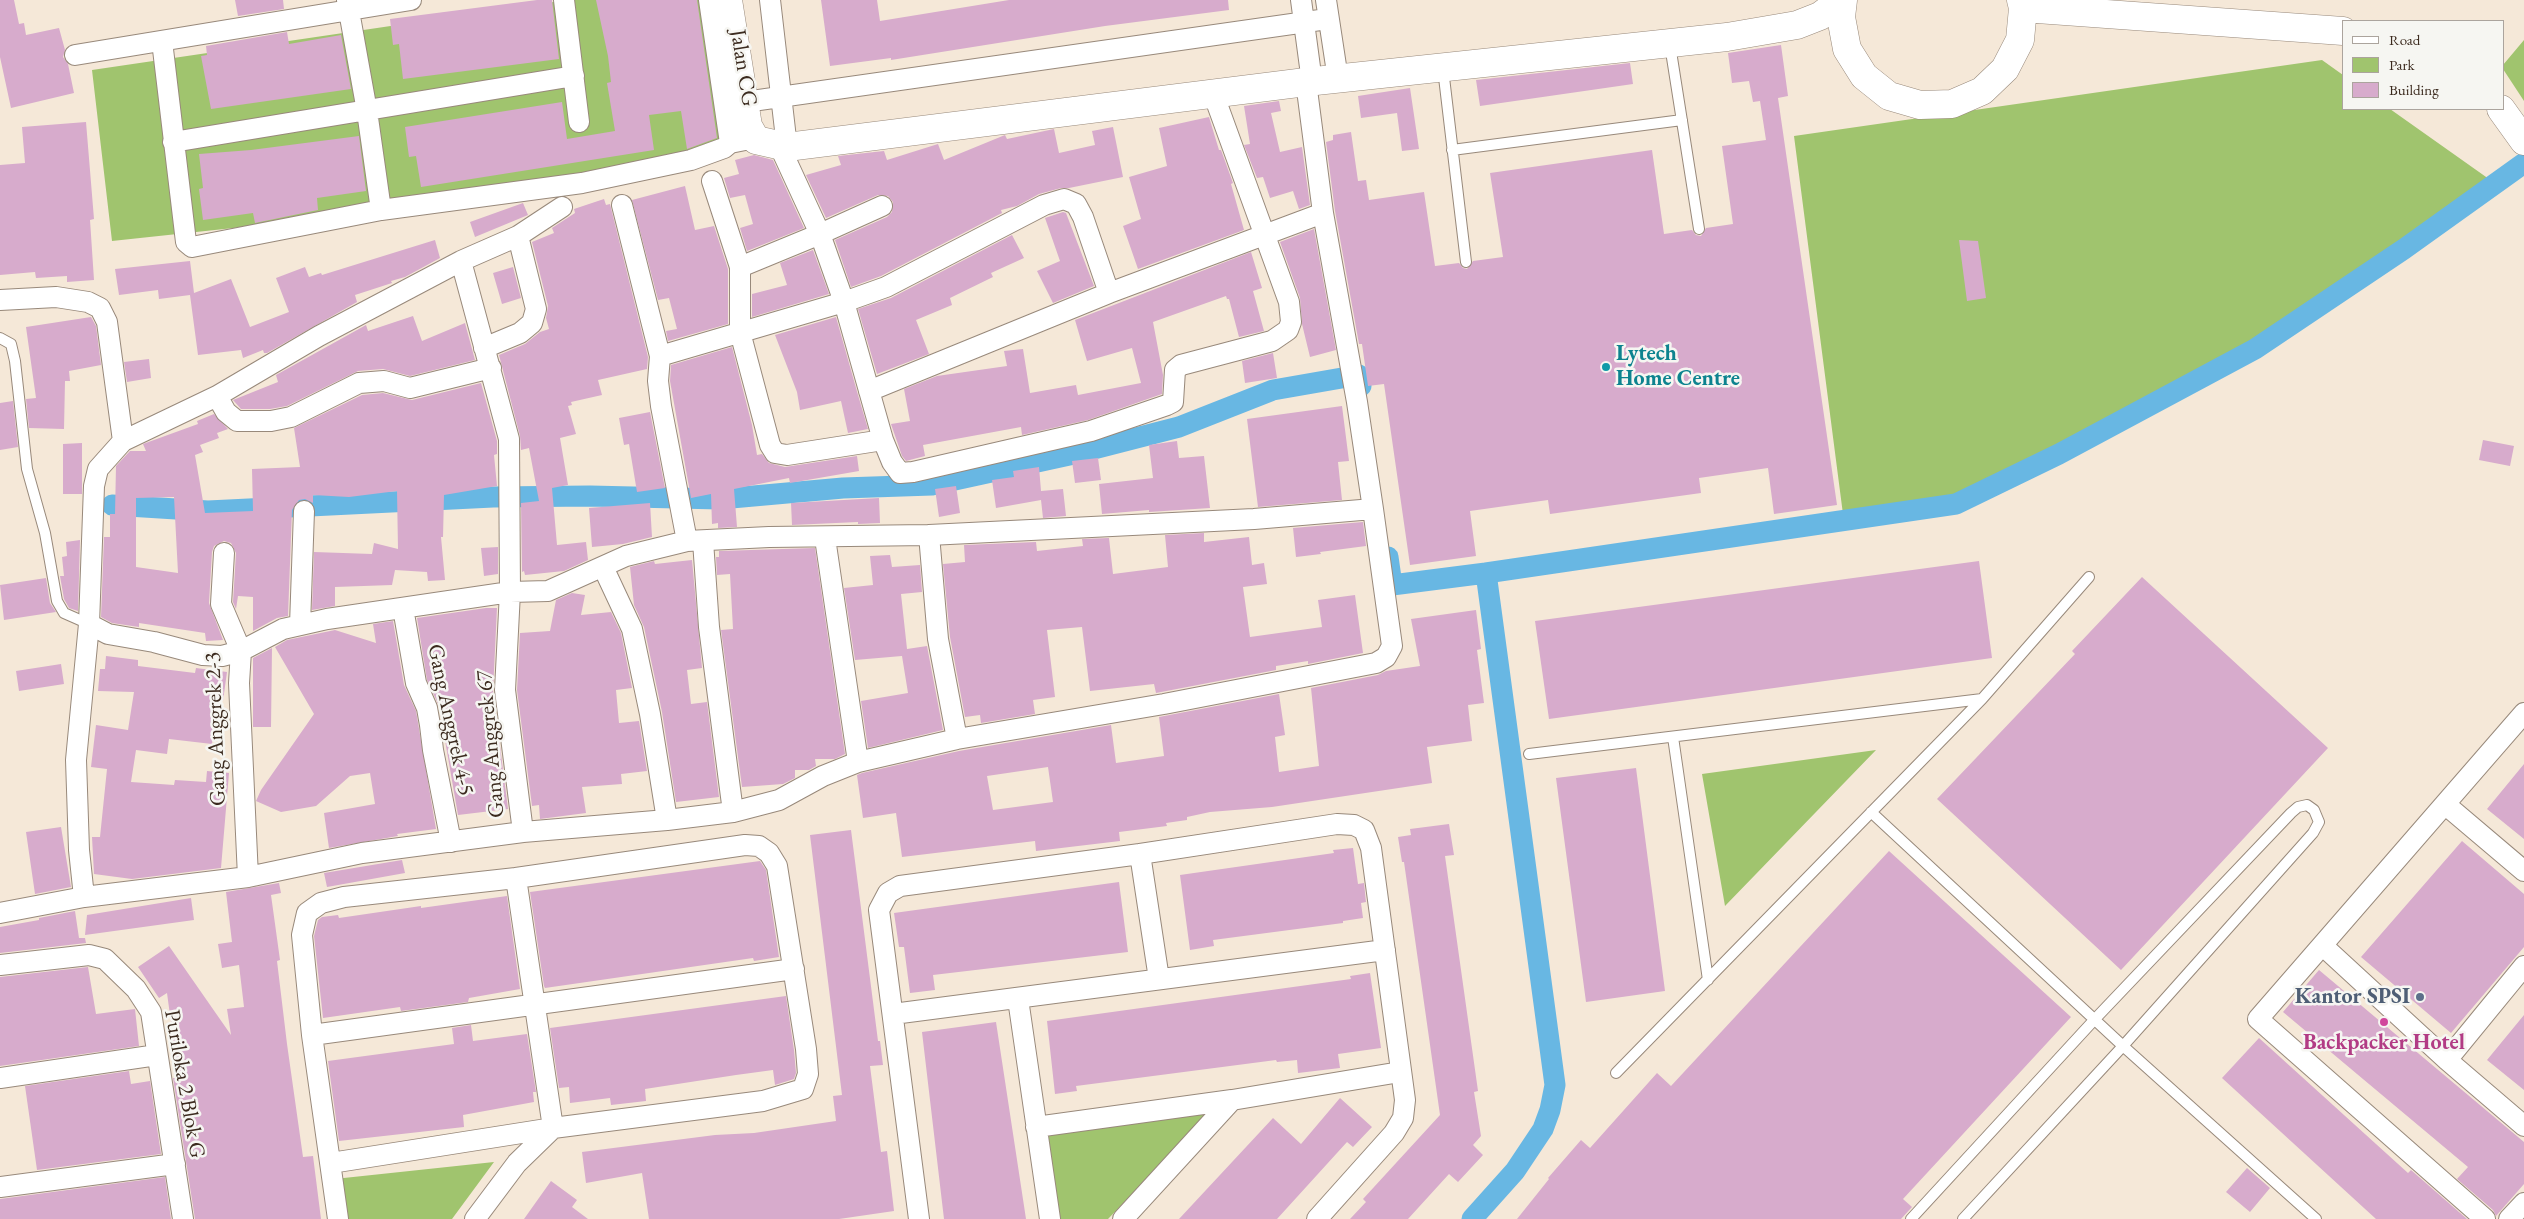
<!DOCTYPE html>
<html>
<head>
<meta charset="utf-8">
<style>
	body { margin:0 }
	#map { position:relative; width:2524px; height:1219px; overflow:hidden; background:#f5e8d8; font-family:"EB Garamond",serif }
	canvas { display:block }
	.legend { position:absolute; left:2342px; top:20px; width:162px; height:90px; box-sizing:border-box; background:#f6f6f2; border:1px solid #aba49d; margin:0; padding:6px 9px; list-style:none; font-size:15px; color:#3b2a1e }
	.legend li { display:flex; align-items:center; gap:10px; height:25px }
	.legend b { width:25px; border:1px solid #aba49d }
</style>
</head>
<body>
<div id="map">
<canvas width="2524" height="1219"></canvas>
<ul class="legend">
<li><b style="height:6px;background:#fff"></b>Road</li>
<li><b style="height:14px;background:#a0c46e"></b>Park</li>
<li><b style="height:14px;background:#d7abcc"></b>Building</li>
</ul>
</div>
<script>
const context = document.querySelector('canvas').getContext('2d');
context.lineJoin = 'round';
function fillPath(path, color) {
  context.fillStyle = color;
  context.fill(path, 'evenodd');
}
function poly(rows) {
  const path = new Path2D();
  for (const r of rows) {
    path.moveTo(r[0], r[1]);
    for (let i = 2; i < r.length; i += 2) path.lineTo(r[i], r[i + 1]);
  }
  return path;
}
function trace(path, color, width, dash) {
  context.strokeStyle = color;
  context.lineWidth = width;
  context.lineCap = dash ? 'butt' : 'round';
  context.setLineDash(dash || []);
  context.stroke(path);
}
function write(font, color, halo, rows, align = 'center') {
  context.font = font + ' "EB Garamond",serif';
  context.lineWidth = 5;
  context.setLineDash([]);
  context.textBaseline = 'middle';
  context.strokeStyle = halo;
  context.fillStyle = color;
  for (const [text, x, y, turn = 0] of rows) {
    context.save();
    context.translate(x, y);
    context.rotate((+turn || 0) * Math.PI / 180);
    context.textAlign = isNaN(turn) ? turn : align;
    if (halo) context.strokeText(text, 0, 0);
    context.fillText(text, 0, 0);
    context.restore();
  }
}
const green = poly([
	[567,0,713,0,735,150,514,198,112,241,92,70],
	[2524,40,2524,101,2503,69,2503,65],
	[2322,60,2343,75,2343,109,2390,109,2496,184,2404,249,2255,349,2059,454,1956,504,1844,522,1794,136],
	[1876,750,1725,906,1702,774],
	[1212,1111,1108,1219,1042,1219,1030,1136],
	[494,1162,452,1219,331,1219,325,1180]
]);
const canal = poly([
	[112,505,208,511,493,497,590,496,720,499,843,488,932,485,1074,454,1179,427,1273,390,1359,375,1361,386],
	[1388,557,1392,585,1486,573],
	[1472,1219,1515,1171,1543,1129,1550,1110,1555,1085,1486,573,1956,504,2059,454,2255,349,2404,249,2524,163]
]);
const building = poly([
	[0,0,14,0,19,24,24,23,26,35,59,28,65,50,63,57,68,64,74,93,11,108,0,57],
	[235,0,283,0,284,9,238,16],
	[537,0,552,0,559,59,403,79,399,44,393,45,390,19],
	[596,0,697,0,717,138,687,149,681,111,649,115,654,150,421,187,416,156,409,157,405,127,562,102,567,139,615,131,607,83,611,82,608,56],
	[821,0,877,0,880,21,1009,0,1228,0,1229,10,1105,26,891,60,891,58,830,66],
	[287,32,289,44,341,35,351,89,211,109,201,56,207,55,206,46],
	[1781,45,1788,96,1778,98,1837,505,1774,514,1768,468,1699,478,1701,493,1550,514,1548,500,1470,511,1476,556,1410,565,1384,384,1368,386,1362,344,1359,344,1335,211,1326,142,1333,140,1333,135,1351,132,1358,181,1366,180,1369,200,1424,192,1435,266,1459,263,1463,268,1467,269,1473,261,1503,257,1490,173,1652,150,1664,234,1692,230,1696,235,1701,236,1706,228,1733,224,1722,146,1766,140,1760,101,1753,102,1749,81,1732,83,1728,53],
	[1630,63,1633,84,1480,106,1476,80],
	[1410,88,1419,149,1402,151,1397,113,1361,118,1358,96],
	[1279,101,1281,111,1271,113,1280,152,1302,147,1310,205,1299,209,1293,191,1270,198,1263,177,1257,178,1244,145,1250,144,1244,106],
	[1209,117,1219,150,1221,150,1233,183,1231,184,1244,230,1138,269,1123,226,1141,219,1129,177,1167,166,1159,128],
	[86,122,94,219,90,220,94,280,67,282,67,276,36,278,35,272,0,275,0,165,25,163,22,127],
	[1113,127,1123,177,1069,188,1061,188,1039,194,1017,206,1001,210,1002,213,881,276,851,287,835,240,887,217,892,212,893,202,888,196,878,195,826,218,806,175,841,165,838,156,884,151,887,160,938,144,944,160,1005,135,1007,139,1054,129,1059,153,1095,145,1092,131],
	[359,136,366,191,317,198,318,210,255,223,253,213,203,220,199,189,203,188,199,154,251,150],
	[754,155,773,160,804,228,747,251,740,228,753,224,745,195,730,198,724,178,739,174,735,160],
	[685,186,695,230,714,226,728,269,728,324,668,341,666,331,677,329,669,298,658,300,632,200],
	[604,199,606,205,610,204,648,357,647,369,598,380,602,395,571,402,572,405,568,406,576,434,560,438,568,485,552,488,557,545,586,542,588,560,564,571,525,575,524,571,522,572,521,503,539,501,529,448,521,450,520,436,499,355,525,344,540,332,549,329,546,318,548,306,532,242,554,233,552,228,575,213,574,209],
	[523,203,528,215,475,237,470,222],
	[1063,212,1066,213,1094,286,1053,303,1037,271,1060,261,1045,218],
	[1314,229,1336,350,1310,357,1302,324,1300,298,1280,242],
	[1012,235,1024,258,991,273,993,277,950,298,952,305,916,320,929,354,877,374,858,309,891,298],
	[435,240,440,258,405,277,391,281,392,283,355,295,357,302,267,353,264,353,263,350,243,358,241,350,198,355,190,295,159,299,158,290,119,295,115,269,190,261,194,293,231,279,250,327,289,312,276,278,305,267,309,277,321,273,322,275],
	[1959,240,1978,241,1986,298,1967,301],
	[813,250,829,294,752,317,752,294,787,285,780,263],
	[1251,252,1262,288,1253,291,1264,331,1239,337,1229,299,1227,299,1226,296,1153,322,1163,375,1162,394,1088,420,1022,435,1021,427,923,445,925,456,906,461,902,456,891,424,910,421,904,389,937,376,1007,366,1004,351,1023,349,1030,393,1076,385,1078,395,1141,383,1132,348,1087,361,1075,320],
	[513,267,521,298,502,304,493,273],
	[413,316,422,341,465,323,475,360,410,376,383,369,358,371,287,406,270,409,241,409,233,400,278,382,276,375,366,325,368,331],
	[91,317,96,326,101,365,69,371,70,381,65,381,64,429,29,428,26,399,36,398,26,327],
	[836,317,858,395,868,429,848,433,841,401,800,410,797,392,775,335],
	[732,347,752,425,757,455,762,454,769,463,785,467,857,456,859,471,790,483,789,478,734,489,737,527,718,528,718,523,712,524,711,494,691,498,670,381,671,365],
	[1273,353,1277,378,1245,383,1242,361],
	[149,359,151,378,127,382,124,362],
	[481,383,497,441,497,454,494,455,497,486,444,495,443,537,441,537,445,580,428,581,427,572,395,570,392,585,335,587,335,606,312,610,314,552,372,554,374,543,398,549,397,491,349,497,313,495,313,503,305,499,299,500,292,510,288,616,277,618,253,631,253,597,238,596,236,609,233,602,236,553,231,543,224,541,214,546,212,552,209,603,223,640,206,641,205,633,139,623,139,627,112,623,101,617,104,537,110,537,110,514,115,514,116,466,130,451,146,451,143,444,198,424,197,421,214,414,228,429,217,433,219,438,200,445,203,452,195,455,205,513,253,511,252,469,300,467,294,428,362,395,383,393,412,400],
	[174,497,178,573,136,567,136,498],
	[13,401,18,447,0,450,0,403],
	[1342,406,1349,461,1338,462,1342,500,1258,507,1247,419],
	[650,412,665,488,637,492,629,444,624,445,619,418],
	[2483,440,2514,446,2510,466,2479,460],
	[1177,441,1179,458,1204,456,1210,508,1149,512,1149,510,1102,514,1099,484,1153,478,1149,445],
	[82,443,82,494,63,494,63,444],
	[1098,458,1101,480,1075,483,1072,461],
	[1039,467,1041,491,1063,489,1066,516,1043,518,1041,500,996,508,992,480,1014,477,1013,471],
	[956,486,960,513,939,517,935,489],
	[879,498,880,523,858,524,858,522,792,525,791,503],
	[650,503,652,537,623,544,592,547,589,508],
	[1363,522,1366,546,1320,552,1321,554,1296,557,1293,528],
	[1204,533,1204,542,1249,537,1252,565,1264,563,1267,584,1243,587,1250,637,1322,627,1318,600,1355,595,1363,653,1308,664,1308,661,1276,666,1276,670,1156,693,1154,684,1090,691,1082,627,1047,630,1055,697,1033,700,1035,714,981,723,980,715,965,717,950,637,943,564,965,562,964,545,1036,542,1037,551,1083,546,1082,539,1109,538,1113,574,1168,567,1165,535],
	[80,540,78,611,69,608,64,599,60,576,64,576,62,557,67,556,66,542],
	[498,547,498,574,484,576,481,548],
	[815,548,845,754,835,759,815,759,816,766,809,770,795,770,795,778,783,784,742,787,721,630,733,629,730,574,717,575,716,557,719,557,719,551],
	[890,555,892,567,920,565,922,592,901,594,907,649,927,646,943,730,868,748,861,701,908,693,902,656,855,660,844,588,873,585,870,556],
	[692,560,702,668,687,670,691,704,707,702,719,797,676,802,662,712,644,627,634,605,630,567,654,561,655,564],
	[1979,561,1992,658,1549,719,1535,621],
	[2142,577,2328,748,2121,970,1937,799,2075,654,2072,651],
	[46,578,50,603,56,612,4,620,0,585],
	[572,593,585,595,581,615,611,612,621,633,632,688,616,690,619,723,639,721,647,771,621,774,622,784,582,787,586,813,540,819,539,805,532,806,517,690,520,633,550,631,556,600],
	[486,608,497,608,493,691,508,809,458,815,439,706,427,680,417,618],
	[1476,610,1481,649,1477,650,1484,703,1468,705,1472,741,1427,747,1432,783,1272,807,1210,812,1187,817,1187,820,1166,823,1167,826,1119,832,1120,841,1036,851,1035,841,902,857,896,813,863,818,857,775,862,773,959,751,1111,725,1116,763,1164,756,1159,717,1279,694,1285,735,1275,737,1279,772,1319,766,1311,688,1378,675,1386,671,1420,666,1411,619],
	[1048,767,1053,802,993,810,987,776],
	[393,621,404,685,416,711,436,829,397,834,398,836,329,848,324,813,375,804,370,773,350,776,316,806,281,812,256,801,261,790,314,714,275,647,287,640,335,630,376,643,373,624],
	[272,648,271,727,253,727,253,658],
	[106,656,138,660,138,666,195,673,196,668,227,672,223,701,218,700,212,744,169,739,167,754,136,750,131,782,174,785,175,780,206,782,207,771,229,773,221,868,132,879,94,874,92,837,100,837,107,769,91,767,96,725,128,730,134,692,98,691,100,669,105,669],
	[61,664,64,684,19,691,16,671],
	[2524,764,2524,839,2487,809],
	[1636,768,1665,991,1586,1002,1556,778],
	[1449,824,1454,855,1445,856,1478,1091,1474,1092,1481,1136,1473,1145,1483,1155,1458,1182,1449,1174,1408,1219,1350,1219,1366,1202,1363,1199,1440,1115,1404,862,1402,862,1398,837,1411,835,1410,829],
	[61,827,71,887,35,894,26,832],
	[851,830,878,1041,880,1041,883,1065,870,1066,881,1152,887,1151,894,1211,839,1219,649,1219,642,1173,586,1183,582,1152,715,1135,754,1133,836,1121,833,1096,842,1095,810,835],
	[2462,841,2524,894,2524,947,2451,1033,2361,957],
	[1353,848,1358,884,1364,883,1366,902,1361,903,1363,918,1343,921,1343,923,1213,940,1214,946,1190,950,1180,875,1334,853,1333,850],
	[1889,851,2071,1017,1903,1199,1912,1207,1901,1219,1517,1219,1549,1179,1548,1178,1581,1140,1590,1148,1657,1073,1671,1086],
	[402,860,405,873,327,887,324,873],
	[760,861,766,870,779,957,754,961,753,958,545,988,544,986,530,892],
	[1119,882,1128,952,933,975,935,990,910,993,904,947,899,947,894,913],
	[279,883,281,893,271,895,280,960,277,961,287,1044,303,1157,313,1156,321,1219,195,1219,173,1078,178,1078,178,1074,167,993,159,998,138,967,169,946,231,1035,227,1009,244,1007,239,965,222,968,218,944,232,942,226,892],
	[507,896,520,989,469,998,468,1002,401,1011,400,1007,323,1018,314,936,318,920,322,917,338,915,339,918,421,906,421,908],
	[191,898,194,920,85,935,87,915],
	[75,911,79,938,85,938,86,943,0,953,0,927,39,920,39,918],
	[88,967,96,1014,135,1009,139,1046,0,1066,0,977],
	[2319,970,2524,1142,2524,1184,2496,1216,2493,1210,2457,1179,2468,1167,2283,1012],
	[1370,973,1381,1048,1338,1054,1340,1068,1298,1073,1297,1060,1277,1062,1276,1060,1076,1086,1077,1091,1055,1094,1047,1021,1351,979,1350,976],
	[786,996,794,1050,796,1073,794,1079,775,1085,773,1070,736,1075,645,1089,646,1101,611,1105,610,1098,570,1103,569,1087,559,1088,550,1028],
	[2524,1015,2524,1090,2487,1060],
	[996,1022,1026,1219,944,1219,922,1032],
	[471,1025,473,1041,527,1034,536,1092,533,1092,534,1102,463,1115,464,1127,339,1141,328,1061,454,1044,452,1028],
	[2259,1038,2408,1173,2411,1170,2467,1219,2376,1219,2222,1078],
	[129,1071,131,1084,150,1081,161,1154,37,1170,25,1086],
	[1340,1098,1372,1127,1353,1147,1347,1142,1277,1219,1179,1219,1273,1118,1301,1144],
	[2247,1168,2270,1188,2250,1212,2226,1192],
	[165,1177,171,1219,0,1219,0,1199],
	[551,1181,577,1200,572,1207,588,1219,524,1219]
]);
const lane = poly([
	[1670,45,1699,229],
	[1443,69,1466,262],
	[1452,150,1682,120],
	[0,338,11,344,15,361,27,469,45,533,57,601,64,613,89,624],
	[1673,737,1708,980],
	[1529,754,1982,699],
	[1871,812,2123,1046,2316,1219],
	[1616,1073,1982,699,2089,577],
	[1911,1219,2095,1019,2291,813,2298,807,2307,805,2314,810,2319,822,2313,833,2123,1046,1963,1219]
]);
const street = poly([
	[347,0,367,111,381,210],
	[564,0,579,122],
	[709,0,730,143],
	[770,0,787,147],
	[1301,0,1312,82],
	[1326,0,1338,79],
	[162,41,186,242,192,247,381,210,582,183,691,160,724,148,730,143,745,140,756,140],
	[75,55,411,0],
	[745,102,1327,19],
	[173,142,574,76],
	[780,147,820,234,844,302,883,440,892,462,900,473,913,472,1091,431,1167,405,1173,402,1175,370,1181,365,1272,341,1288,330,1291,322,1289,302,1213,93],
	[712,181,740,267],
	[622,205,660,356,658,381,661,406,687,541],
	[882,206,820,234,740,267,740,332,770,445,775,453,787,455,883,440],
	[461,261,509,439,510,592,505,690,523,832],
	[0,300,56,297,88,302,100,308,107,322,123,441],
	[484,348,520,333,532,323,536,309,518,236],
	[660,356,844,302,886,287,1044,205,1064,199,1076,204,1083,217,1109,293],
	[869,391,1109,293,1323,213],
	[217,396,226,412,237,421,271,421,291,417,359,383,384,381,410,388,491,368],
	[929,535,938,639,957,739],
	[825,538,858,762],
	[703,541,709,627,733,812],
	[224,553,221,604,241,651,239,683,248,877],
	[603,567,632,629,650,714,667,820],
	[403,608,416,683,427,708,430,725,433,750,451,842],
	[89,624,108,634,154,642,203,655,222,656,241,651,283,629,327,619,510,592,548,591,626,556,687,541,769,537,929,535,1254,519,1373,509],
	[300,625,304,511],
	[2446,805,2524,871],
	[1140,854,1159,979],
	[84,897,79,850,76,760,89,624,94,486,98,469,123,441,217,396,319,336,461,261,518,236,562,207],
	[0,913,84,897,248,877,362,853,523,832,667,820,733,812,779,800,823,776,858,762,957,739,1164,704,1376,663,1386,657,1392,646,1373,509,1357,402,1323,213,1306,82],
	[2323,946,2447,1060,2524,1126],
	[0,965,89,955,105,959,136,989,151,1012,183,1219],
	[1018,999,1050,1219],
	[893,1014,1385,950],
	[312,1035,794,969],
	[2447,1060,2524,966],
	[0,1078,157,1055],
	[1036,1127,1232,1100,1400,1072],
	[331,1163,553,1128,763,1101,803,1089,808,1074,806,1049,777,866,769,853,759,846,745,845,516,878,344,897,321,903,307,913,302,935,312,1035,338,1219],
	[0,1187,175,1164],
	[475,1219,517,1163,553,1128,516,878],
	[919,1219,879,910,888,893,900,886,1140,854,1337,824,1354,825,1364,830,1371,848,1405,1100,1403,1118,1394,1133,1317,1219],
	[1123,1219,1232,1100],
	[2485,1219,2258,1019,2524,713],
	[2509,1219,2524,1203]
]);
const secondary = poly([
	[728,0,748,126,756,140,787,147,1306,82,1727,37,1797,25,1820,16,1835,5,1838,0],
	[1843,0,1841,17,1847,49,1864,76,1889,96,1920,105,1952,104,1982,91,2005,69,2020,40,2023,8,2021,0],
	[2023,8,2343,31],
	[2501,109,2524,141]
]);
const markers = [
	[1606,367,5,"#0f9aa8"],
	[2420,997,5,"#5c6f8a"],
	[2384,1022,5,"#d1479c"]
];
const streetNames = [
	["Jalan CG",743,68,81],
	["Gang Anggrek 4-5",450,720,78],
	["Gang Anggrek 2-3",216,729,-92],
	["Gang Anggrek 67",491,744,-95],
	["Puriloka 2 Blok G",184,1084,80]
];
const cultureNames = [
	["Lytech",1616,354],
	["Home Centre",1616,379]
];
const serviceNames = [
	["Kantor SPSI",2410,997]
];
const hotelNames = [
	["Backpacker Hotel",2384,1043]
];
fillPath(green, '#a0c46e');
trace(canal, '#68b7e3', 21);
fillPath(building, '#d7abcc');
trace(lane, '#98897b', 12);
trace(street, '#98897b', 22);
trace(secondary, '#98897b', 29);
trace(lane, '#fff', 10);
trace(street, '#fff', 20);
trace(secondary, '#fff', 28);
for (const [x, y, r, color] of markers) {
  const dot = new Path2D();
  dot.arc(x, y, r, 0, 2 * Math.PI);
  context.fillStyle = color;
  context.fill(dot);
  trace(dot, '#f6f6f2', 2);
}
write('22px', '#3b2a1e', '#f6f6f2', streetNames);
write('bold 22px', '#0d838f', '#f6f6f2', cultureNames, 'left');
write('bold 22px', '#4e5e75', '#f6f6f2', serviceNames, 'right');
write('bold 22px', '#b23c85', '#f6f6f2', hotelNames);
</script>
</body>
</html>
